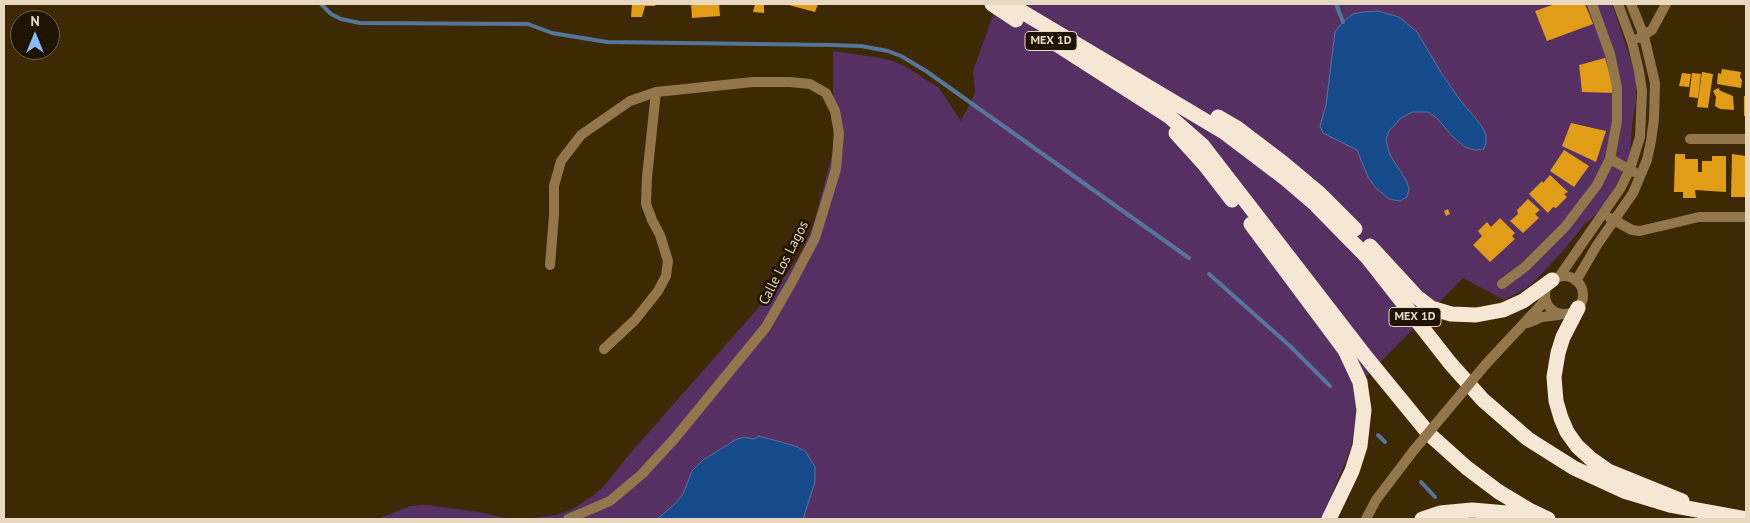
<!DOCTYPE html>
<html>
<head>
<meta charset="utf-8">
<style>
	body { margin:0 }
	#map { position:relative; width:1750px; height:523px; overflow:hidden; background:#3d2904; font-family:"PT Sans",sans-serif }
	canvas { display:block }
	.frame { position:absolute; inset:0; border:5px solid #e8d8c0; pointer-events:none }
	.north { position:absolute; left:10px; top:10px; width:50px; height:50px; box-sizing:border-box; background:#1f1302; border:1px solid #6f624e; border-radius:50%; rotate:0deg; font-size:14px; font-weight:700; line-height:20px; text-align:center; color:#e8d8c0 }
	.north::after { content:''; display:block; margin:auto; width:18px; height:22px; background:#8abafc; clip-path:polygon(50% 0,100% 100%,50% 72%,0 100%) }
</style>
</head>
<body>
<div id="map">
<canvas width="1750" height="523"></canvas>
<div class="frame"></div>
<div class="north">N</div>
</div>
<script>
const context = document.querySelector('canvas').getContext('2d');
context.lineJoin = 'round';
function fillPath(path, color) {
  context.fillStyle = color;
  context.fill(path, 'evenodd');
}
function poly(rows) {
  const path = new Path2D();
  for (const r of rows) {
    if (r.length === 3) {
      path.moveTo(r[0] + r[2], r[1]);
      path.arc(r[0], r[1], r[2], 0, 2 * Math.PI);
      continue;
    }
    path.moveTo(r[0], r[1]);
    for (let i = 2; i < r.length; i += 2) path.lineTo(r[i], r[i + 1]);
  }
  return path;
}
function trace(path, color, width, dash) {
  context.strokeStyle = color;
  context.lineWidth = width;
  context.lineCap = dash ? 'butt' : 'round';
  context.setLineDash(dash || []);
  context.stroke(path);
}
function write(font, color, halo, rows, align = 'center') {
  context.font = font + ' "PT Sans",sans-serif';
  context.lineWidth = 5;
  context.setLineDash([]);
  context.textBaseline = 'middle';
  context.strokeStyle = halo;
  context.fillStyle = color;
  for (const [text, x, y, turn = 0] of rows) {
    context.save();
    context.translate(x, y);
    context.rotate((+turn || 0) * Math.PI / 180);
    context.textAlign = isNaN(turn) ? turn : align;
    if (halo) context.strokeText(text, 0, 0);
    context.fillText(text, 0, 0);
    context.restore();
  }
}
const green = poly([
	[997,4,1612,4,1632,64,1636,79,1636,102,1632,125,1630,156,1606,205,1583,226,1563,251,1537,279,1525,289,1504,300,1463,278,1356,387,1356,417,1351,448,1322,519,378,519,410,506,426,505,479,512,510,519,527,519,556,515,571,510,594,495,604,486,628,456,781,282,799,256,813,226,833,152,833,51,874,57,890,60,905,66,939,88,961,121,975,93,973,71]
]);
const water = poly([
	[1378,11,1399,17,1417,32,1442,74,1460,100,1481,125,1486,135,1486,143,1484,149,1475,150,1465,147,1459,142,1452,136,1437,118,1428,112,1412,112,1401,118,1389,131,1386,139,1389,153,1407,182,1409,189,1407,197,1400,201,1389,199,1376,188,1368,177,1357,150,1323,133,1320,126,1326,105,1335,32,1343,22,1353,14,1363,12,1378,11],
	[759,436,795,446,805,451,815,467,815,482,803,519,657,519,677,502,683,494,692,471,703,460,737,439,744,437,754,439,759,436]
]);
const stream = poly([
	[321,4,331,14,341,19,360,23,528,24,552,33,607,42,831,45,861,46,888,51,901,56,926,71,1189,258],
	[1336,4,1343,22],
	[1209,274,1290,346,1330,386],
	[1378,435,1385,442],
	[1421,482,1435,497]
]);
const building = poly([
	[632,4,655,4,655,6,645,6,642,17,631,17],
	[691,4,719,4,720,16,692,18],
	[755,4,764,4,764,13,753,12],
	[785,4,818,4,815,12],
	[1555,4,1585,4,1593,24,1547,41,1535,11],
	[1605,58,1615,93,1582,92,1579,65],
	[1722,69,1741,72,1740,77,1742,80,1741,88,1717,84,1718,73,1721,74],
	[1702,72,1713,74,1708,108,1697,107],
	[1682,73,1691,74,1689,87,1679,86],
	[1692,73,1701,74,1698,98,1689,97],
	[1718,88,1721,91,1733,96,1734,110,1720,109,1715,106,1716,97,1713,91],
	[1744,96,1746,96,1746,116,1744,116],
	[1571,123,1606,131,1596,162,1562,146],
	[1564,150,1589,166,1574,187,1550,171],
	[1675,154,1685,154,1685,159,1698,159,1698,172,1702,172,1702,161,1712,161,1712,156,1726,156,1726,192,1695,190,1696,198,1683,198,1683,192,1674,192],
	[1732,154,1746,156,1746,197,1731,197],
	[1550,175,1568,192,1564,194,1567,197,1556,208,1553,207,1548,213,1529,194,1542,181,1543,183],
	[1528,199,1540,210,1535,214,1539,218,1523,233,1510,221,1518,214,1517,210],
	[1448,209,1450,214,1446,216,1444,211],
	[1500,218,1515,233,1512,236,1515,239,1490,262,1473,245,1482,236,1478,231,1487,222,1491,227]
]);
const street = poly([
	[1639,38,1652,30,1666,4],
	[1690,139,1746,139],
	[1610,159,1634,172],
	[1610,218,1632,230,1640,231,1699,217,1746,217],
	[550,265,554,215,554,186,561,161,581,135,630,101,656,92,753,82,790,82,810,84,826,93,835,111,839,133,836,169,815,238,793,280,766,327,675,438,642,474,610,501,568,519],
	[1564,295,19],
	[1559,277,1620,189,1630,169,1640,137,1642,91,1639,71,1632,42,1618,4],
	[1576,281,1597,245,1633,193,1647,160,1651,141,1654,119,1655,83,1644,36,1631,4],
	[1502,284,1525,267,1565,227,1597,185,1610,159,1617,121,1617,87,1610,54,1592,4],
	[1528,323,1542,317,1559,315],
	[604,349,635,320,658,291,666,276,668,261,660,235,652,220,646,204,647,177,656,92],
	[1486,364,1541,305,1545,298],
	[1366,519,1376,500,1414,450]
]);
const highway = poly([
	[992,4,1016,20],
	[1009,4,1224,132,1286,179,1314,203,1367,257,1450,363,1483,400,1528,439,1574,468,1624,491,1670,505,1746,519],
	[1053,42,1170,117,1203,146,1366,357,1429,434,1467,468,1499,492,1529,510,1548,519],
	[1218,117,1237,128,1283,163,1320,194,1355,229],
	[1176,133,1205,165,1232,200],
	[1251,224,1345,350,1360,382,1364,410,1360,446,1352,471,1329,519],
	[1370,246,1417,297,1431,308,1451,314,1476,315,1503,310,1523,301,1552,280],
	[1578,308,1563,337,1558,353,1554,377,1556,401,1561,418,1567,432,1577,446,1591,459,1608,471,1682,501],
	[1422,519,1440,513,1472,510,1507,513,1532,519]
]);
const streetBridge = poly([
	[1414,450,1486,364]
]);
const shields = [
	[1051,41,52],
	[1415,317,52]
];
const shieldNames = [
	["MEX 1D",1051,41],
	["MEX 1D",1415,317]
];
const streetNames = [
	["Calle Los Lagos",784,263,-63]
];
fillPath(green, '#563063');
fillPath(water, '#174a8b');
trace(water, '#56759b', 1);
trace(stream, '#56759b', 4);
fillPath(building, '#e19d17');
trace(street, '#92764c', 10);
trace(highway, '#f5e7d3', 15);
trace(streetBridge, '#92764c', 10);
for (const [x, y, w] of shields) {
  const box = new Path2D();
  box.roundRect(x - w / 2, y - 9.5, w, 19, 4);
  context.fillStyle = '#1f1302';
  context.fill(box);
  trace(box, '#e8d8c0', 1);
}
write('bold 12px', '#e8d8c0', null, shieldNames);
write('14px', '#e8d8c0', '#1f1302', streetNames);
</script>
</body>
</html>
